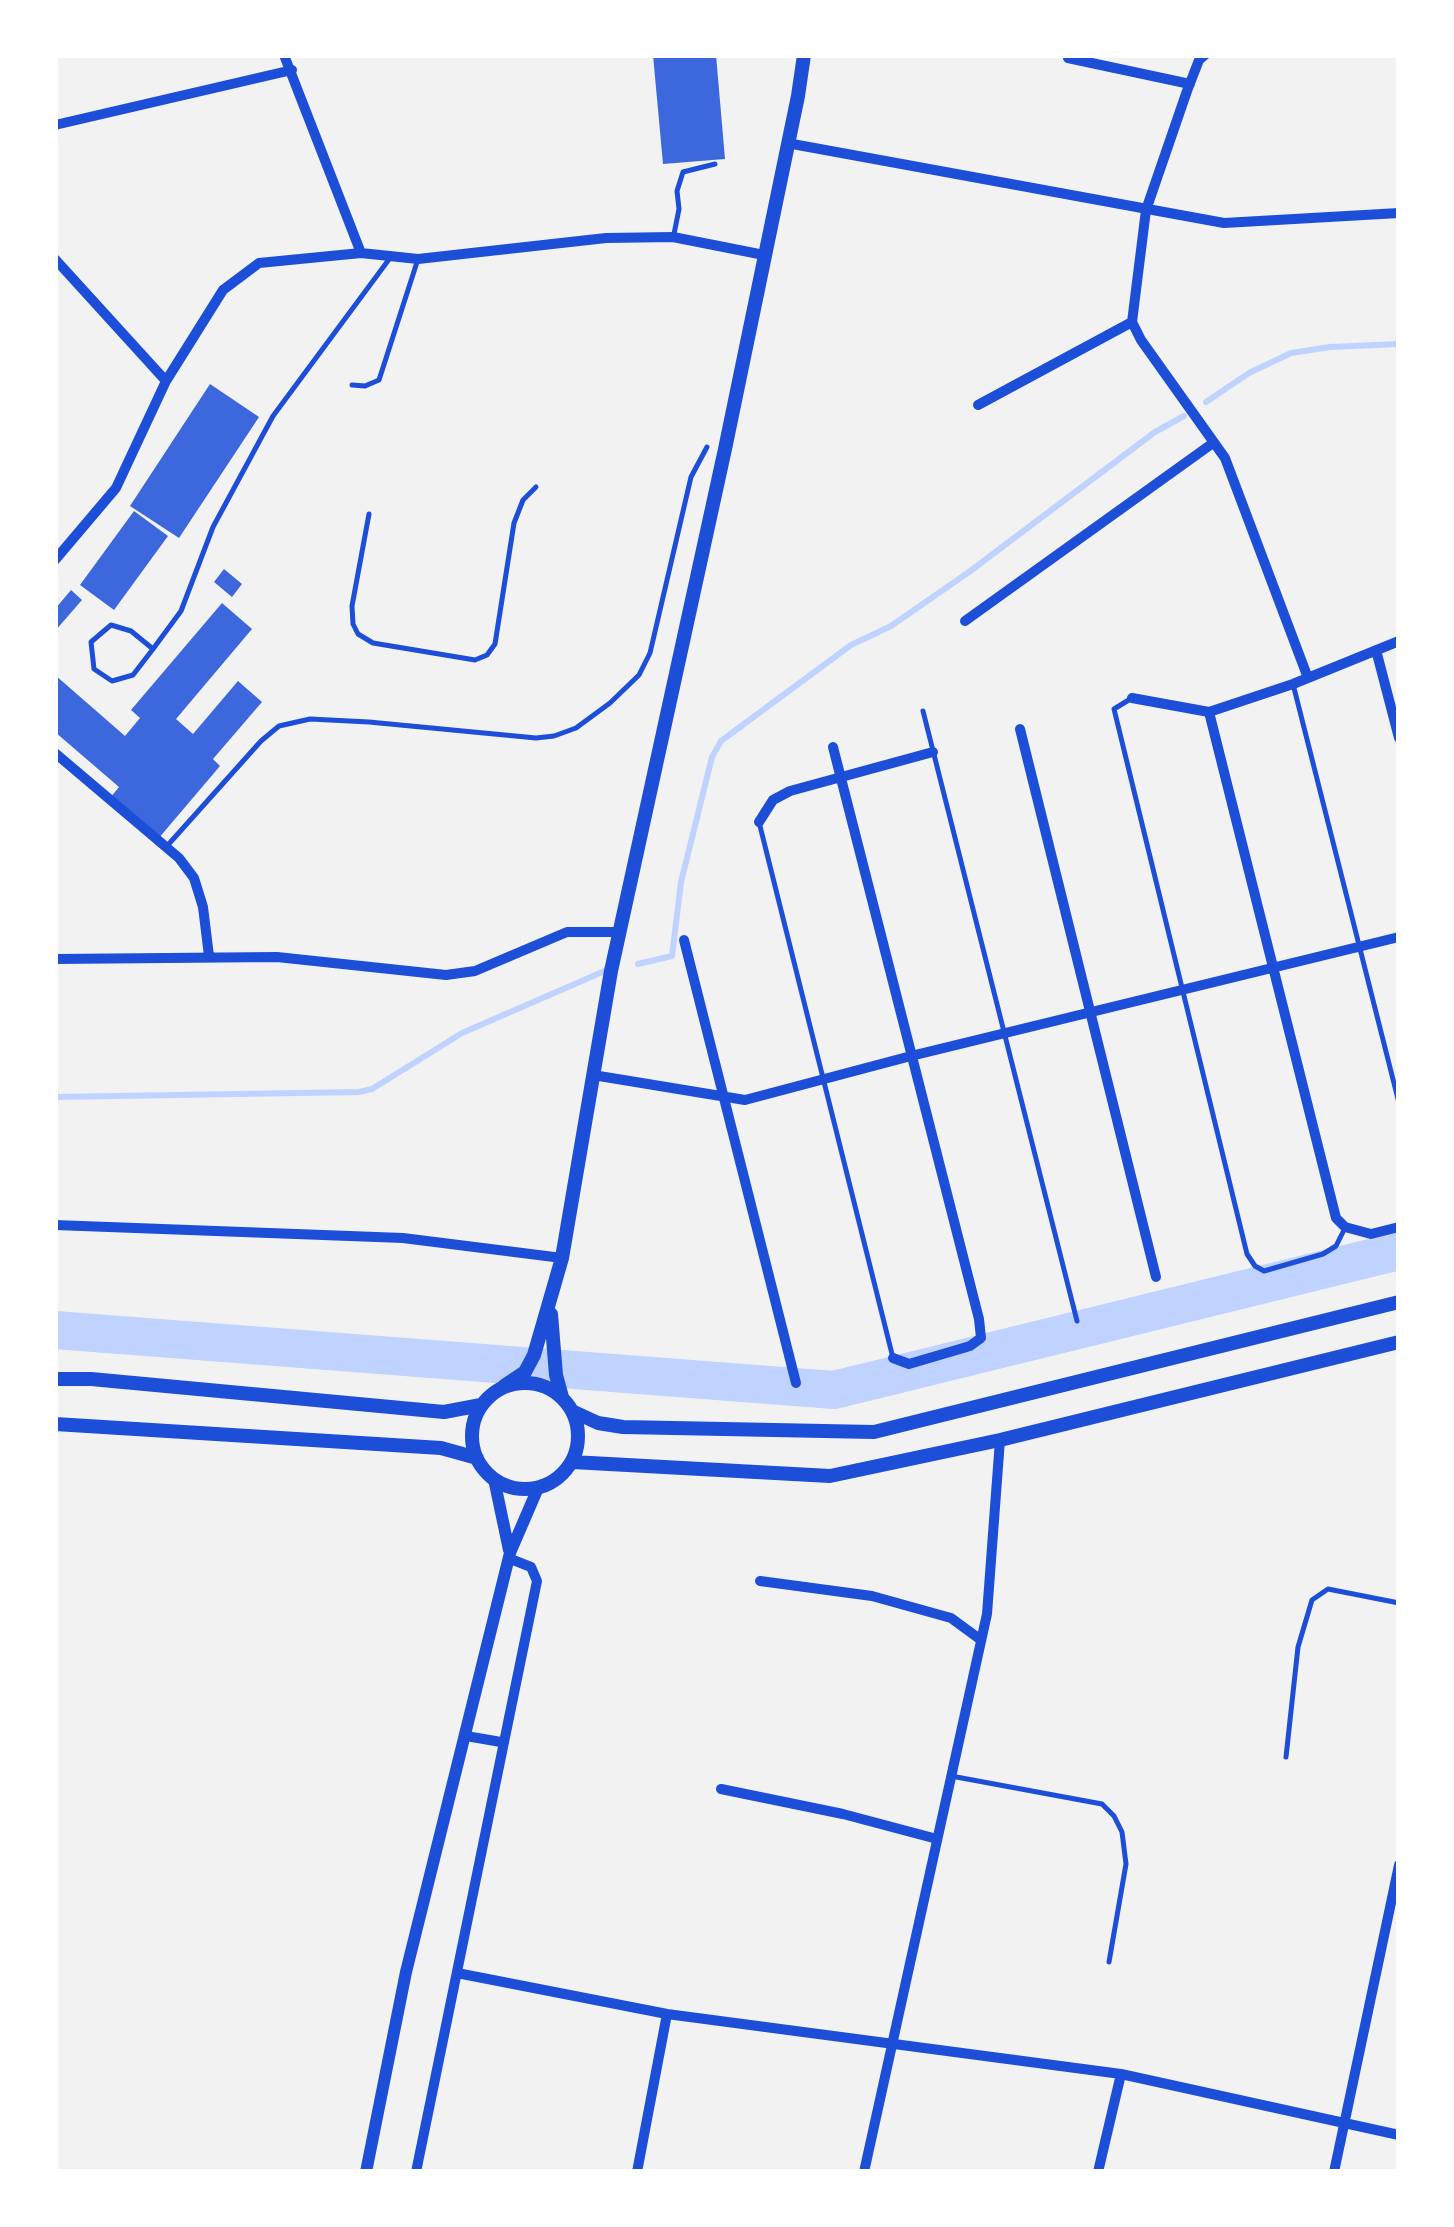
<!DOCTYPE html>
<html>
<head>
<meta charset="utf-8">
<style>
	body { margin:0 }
	#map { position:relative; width:1454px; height:2227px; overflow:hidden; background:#f2f2f2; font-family:Barlow,sans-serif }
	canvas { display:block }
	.frame { position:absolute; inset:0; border:58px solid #fff; pointer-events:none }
</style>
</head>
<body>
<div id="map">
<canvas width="1454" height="2227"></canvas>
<div class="frame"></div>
</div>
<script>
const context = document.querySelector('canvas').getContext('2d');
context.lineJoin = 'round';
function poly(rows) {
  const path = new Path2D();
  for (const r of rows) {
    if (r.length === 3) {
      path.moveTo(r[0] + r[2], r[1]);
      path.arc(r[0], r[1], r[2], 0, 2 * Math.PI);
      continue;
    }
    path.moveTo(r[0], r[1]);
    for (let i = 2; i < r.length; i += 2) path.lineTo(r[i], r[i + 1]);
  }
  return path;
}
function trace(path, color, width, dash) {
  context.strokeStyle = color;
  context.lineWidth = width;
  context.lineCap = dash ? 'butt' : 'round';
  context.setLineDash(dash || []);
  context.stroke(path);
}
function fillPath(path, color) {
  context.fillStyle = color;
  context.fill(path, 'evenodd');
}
const stream = poly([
	[1206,402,1249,373,1291,353,1330,347,1399,344],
	[638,964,672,956,681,882,712,757,721,741,851,645,891,626,969,572,1155,432,1184,416],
	[55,1097,359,1092,372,1089,462,1033,607,970]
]);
const river = poly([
	[55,1330,834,1390,1399,1251]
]);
const building = poly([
	[653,55,716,55,725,159,663,164],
	[210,384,259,417,179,538,130,506],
	[134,511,168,536,114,610,80,585],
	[224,569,242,584,232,597,214,582],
	[71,590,82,600,55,631,55,609],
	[222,603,252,629,176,719,193,734,238,681,262,702,213,759,220,766,158,839,110,798,119,787,55,732,55,675,125,736,140,718,131,710]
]);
const service = poly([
	[674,234,679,209,677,191,683,172,715,164],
	[352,385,365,386,379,380,418,259],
	[369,514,352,606,353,624,358,634,373,643,475,660,487,655,495,644,514,523,523,500,536,487],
	[153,649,131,631,111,625,91,642,94,669,112,681,133,675,153,649,181,611,213,527,273,416,390,258],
	[1293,684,1399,1103],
	[1132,698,1114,709,1247,1254,1255,1266,1264,1271,1323,1254,1336,1246,1344,1230],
	[923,711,1077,1321],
	[759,822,893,1358],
	[167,846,261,741,279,726,310,719,369,722,536,738,554,736,576,728,610,703,639,675,650,653,691,477,707,447],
	[1286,1757,1298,1647,1312,1600,1328,1589,1399,1603],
	[951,1776,1102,1804,1114,1816,1122,1832,1126,1864,1109,1962]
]);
const minor = poly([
	[284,55,361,253],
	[1205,55,1199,60,1187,91,1146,210,1132,322,1141,340,1225,458,1308,678],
	[1068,58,1190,84],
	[55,125,292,70],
	[787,143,1224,223,1399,213],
	[55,259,166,381],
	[978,405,1132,322],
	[55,560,116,488,166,381,223,290,259,263,361,253,418,259,606,238,673,237,764,255],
	[965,621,1213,443],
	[1376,650,1399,738],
	[1132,698,1209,712,1293,684,1399,641],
	[1209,712,1336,1218,1345,1227,1371,1234,1399,1227],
	[1020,729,1156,1277],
	[833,747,979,1319,981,1338,970,1346,909,1364,893,1358],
	[55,753,179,858,194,878,203,907,209,956],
	[759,822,773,800,790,791,933,752],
	[684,940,796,1383],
	[55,959,277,957,446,975,475,971,567,932,620,932],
	[593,1075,745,1100,911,1056,1399,937],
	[55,1225,403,1238,562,1258],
	[760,1581,872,1596,951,1618,981,1640],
	[466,1736,501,1742],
	[721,1789,843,1814,937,1839],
	[457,1973,667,2014,1121,2074,1399,2135],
	[416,2172,537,1581,531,1567,508,1558],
	[637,2172,667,2014],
	[864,2172,987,1614,1000,1440],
	[1098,2172,1121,2074],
	[1334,2172,1399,1865]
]);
const tertiary = poly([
	[494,1479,509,1550],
	[366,2172,406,1972,510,1553,538,1488]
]);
const secondary = poly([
	[551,1314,556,1375,562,1397],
	[55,1379,91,1379,444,1412,481,1405],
	[525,1436,53],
	[504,1386,525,1372,534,1355,562,1258,611,971,725,449,798,96,804,55],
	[572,1411,598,1423,623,1427,874,1432,1399,1302],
	[55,1424,441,1448,477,1458],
	[572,1462,830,1476,1000,1440,1399,1342]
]);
trace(stream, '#bfd3fe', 6);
trace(river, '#bfd3fe', 38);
fillPath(building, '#3d67dc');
trace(service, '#1d4ed8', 5);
trace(minor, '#1d4ed8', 10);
trace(tertiary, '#1d4ed8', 12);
trace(secondary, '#1d4ed8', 14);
</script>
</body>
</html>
